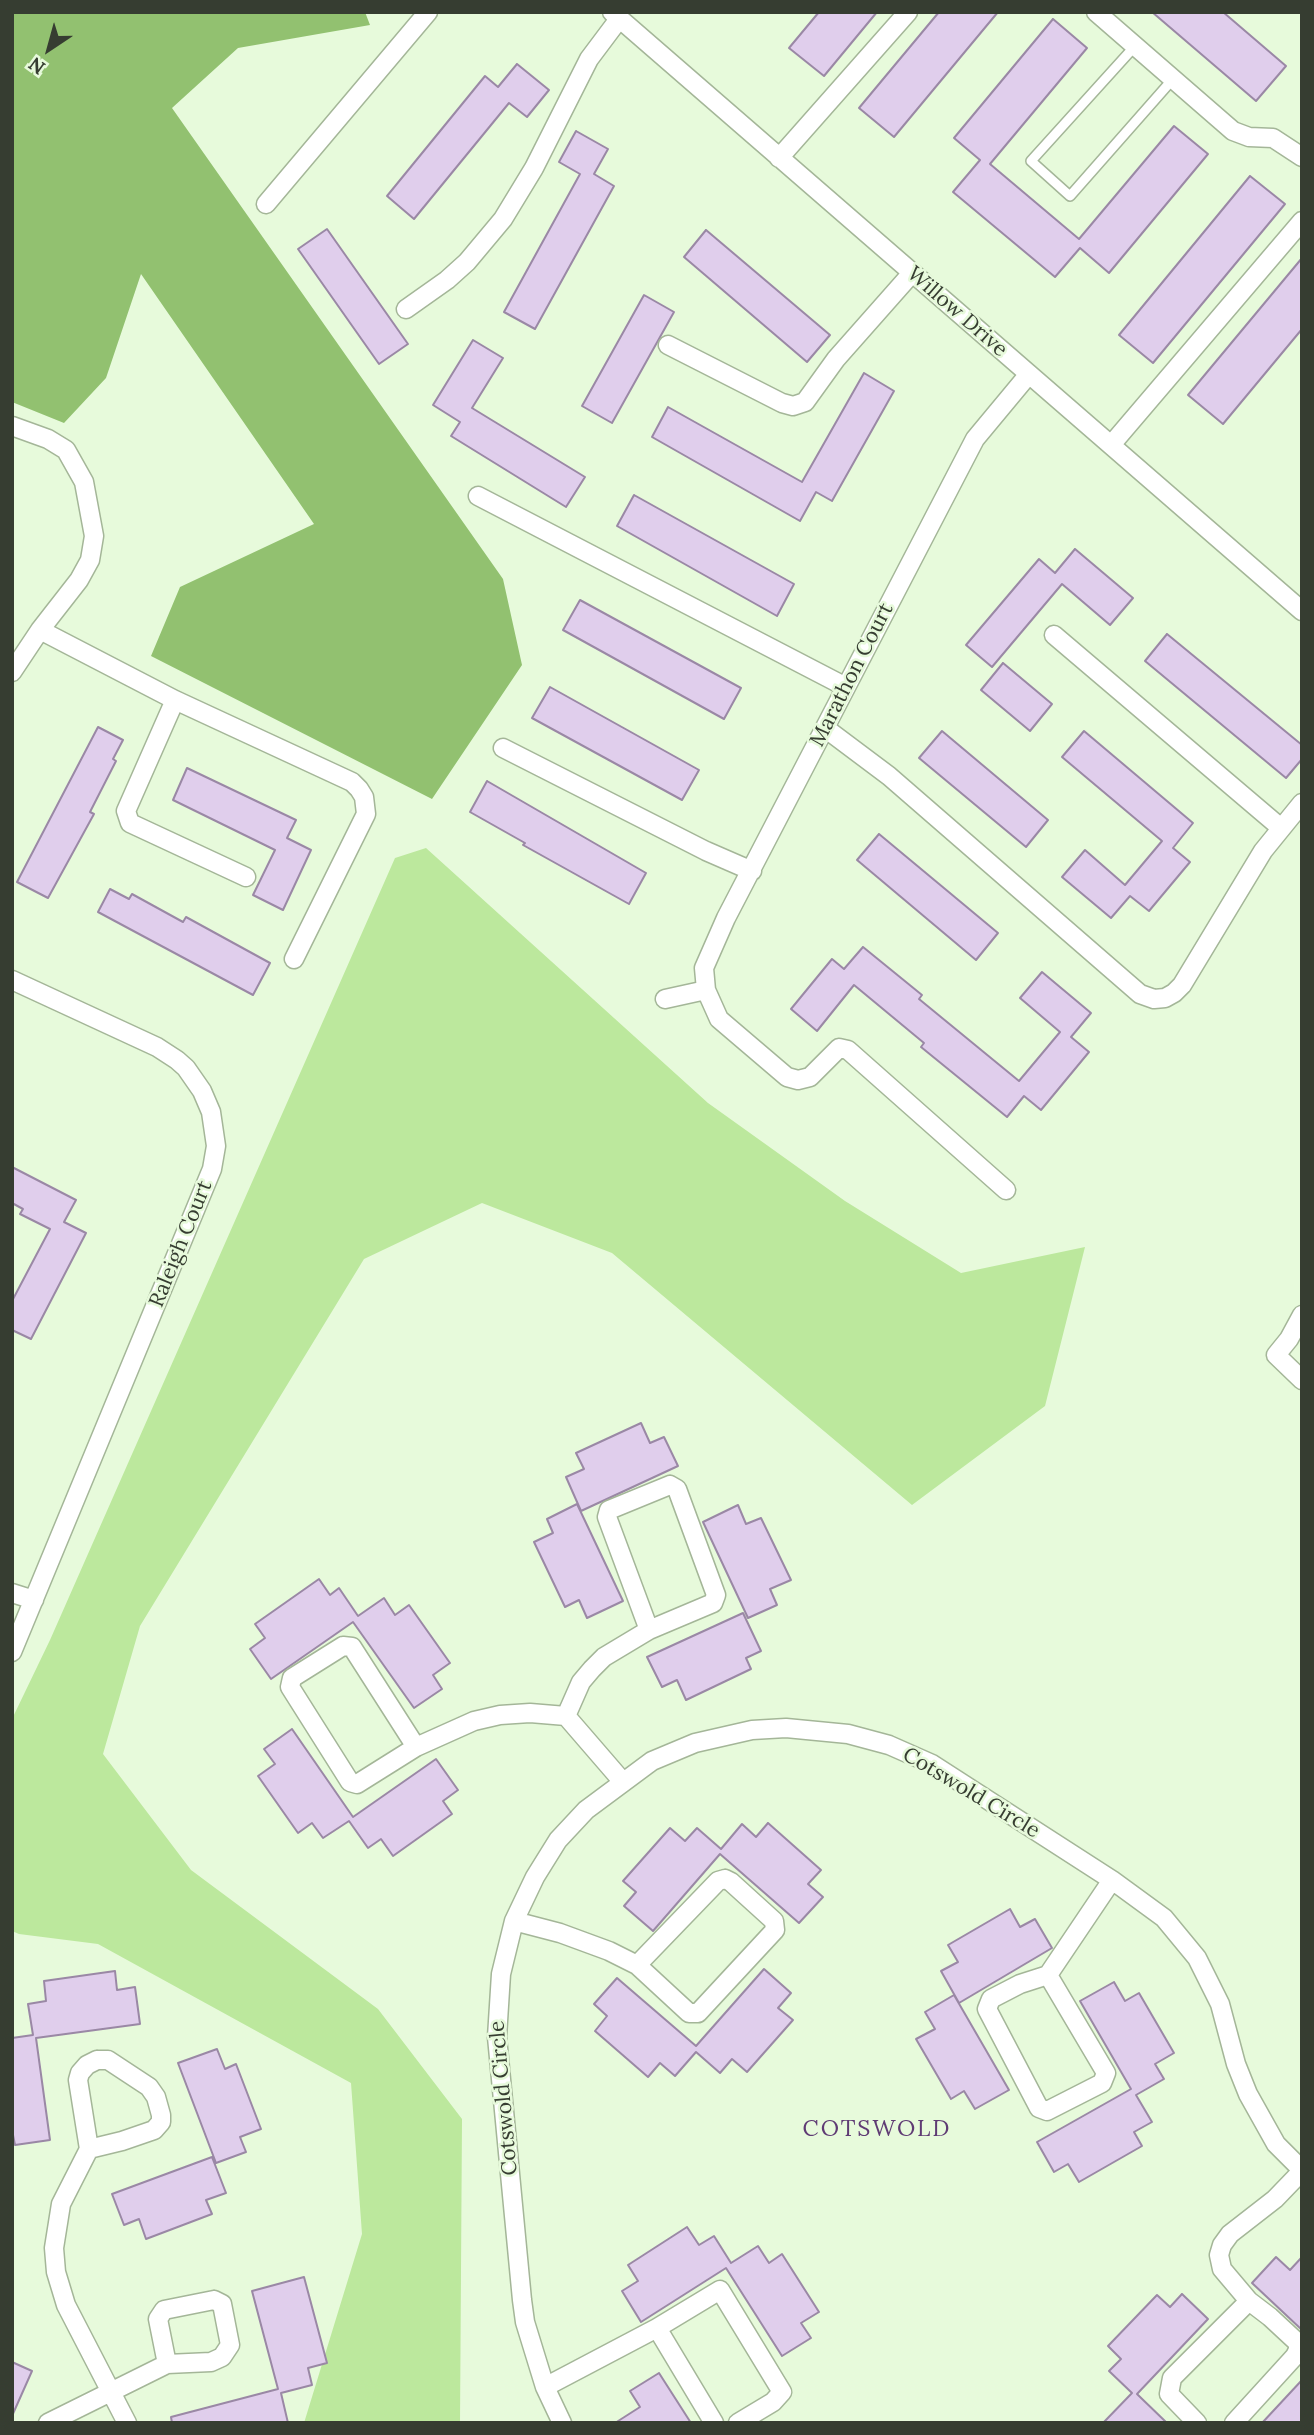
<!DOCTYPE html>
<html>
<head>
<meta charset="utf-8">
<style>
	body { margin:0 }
	#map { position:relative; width:1314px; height:2435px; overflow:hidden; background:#e7fadb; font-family:Lora,serif }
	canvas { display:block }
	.frame { position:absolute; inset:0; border:14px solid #363d31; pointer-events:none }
	.north { position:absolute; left:14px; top:14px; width:70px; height:70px; -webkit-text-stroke:5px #e7fadb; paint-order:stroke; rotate:216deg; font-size:19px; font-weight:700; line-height:28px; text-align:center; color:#363d31 }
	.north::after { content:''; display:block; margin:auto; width:24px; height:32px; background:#363d31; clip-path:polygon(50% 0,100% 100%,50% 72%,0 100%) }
</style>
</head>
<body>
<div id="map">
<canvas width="1314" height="2435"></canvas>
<div class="frame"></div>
<div class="north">N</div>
</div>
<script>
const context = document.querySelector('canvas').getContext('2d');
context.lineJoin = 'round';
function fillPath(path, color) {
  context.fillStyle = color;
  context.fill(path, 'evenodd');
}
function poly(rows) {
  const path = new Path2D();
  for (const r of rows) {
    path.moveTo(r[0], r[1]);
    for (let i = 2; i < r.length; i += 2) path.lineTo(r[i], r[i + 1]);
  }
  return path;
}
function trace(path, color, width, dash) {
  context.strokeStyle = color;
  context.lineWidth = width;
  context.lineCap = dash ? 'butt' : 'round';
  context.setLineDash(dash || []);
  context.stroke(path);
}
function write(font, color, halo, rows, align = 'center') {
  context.font = font + ' Lora,serif';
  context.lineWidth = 5;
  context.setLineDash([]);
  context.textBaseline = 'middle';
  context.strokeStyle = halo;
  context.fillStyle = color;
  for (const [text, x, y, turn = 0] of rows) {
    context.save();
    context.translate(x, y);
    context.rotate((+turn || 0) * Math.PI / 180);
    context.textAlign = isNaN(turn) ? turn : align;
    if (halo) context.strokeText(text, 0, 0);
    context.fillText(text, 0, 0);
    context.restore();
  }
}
const green = poly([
	[426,848,708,1103,845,1201,961,1273,1085,1247,1045,1406,912,1505,612,1253,482,1203,364,1259,140,1626,103,1754,191,1870,378,2009,462,2119,460,2423,304,2423,362,2234,351,2083,98,1944,19,1934,12,1931,12,1719,50,1640,395,858]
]);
const forest = poly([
	[12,12,365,12,370,25,238,48,172,108,503,579,522,665,432,799,151,656,180,587,314,524,141,274,106,378,64,423,12,402]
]);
const building = poly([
	[819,12,877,12,824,76,789,48,819,12],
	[939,12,998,12,894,137,859,108,939,12],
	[1152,12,1223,12,1286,66,1256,101,1152,12],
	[1053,19,1087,48,990,164,1079,239,1174,126,1208,154,1109,273,1080,248,1055,277,953,192,980,160,954,138,1053,19],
	[517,64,549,90,527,117,509,103,414,219,387,196,485,76,498,87,517,64],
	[576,131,608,149,594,174,614,186,535,329,504,312,580,174,559,162,576,131],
	[1250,176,1285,204,1153,363,1119,335,1250,176],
	[327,229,408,344,379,364,298,249,327,229],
	[706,230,830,335,807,362,684,257,706,230],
	[1302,258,1302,329,1223,424,1188,395,1302,258],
	[644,295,674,312,612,423,582,406,644,295],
	[473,340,503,358,472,408,585,477,566,507,451,436,460,422,433,405,473,340],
	[864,373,894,391,832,501,816,492,800,521,652,437,668,407,802,482,864,373],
	[634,495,794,584,777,616,617,526,634,495],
	[1075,549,1133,598,1110,625,1062,584,992,667,966,645,1039,559,1055,573,1075,549],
	[580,600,741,688,724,719,563,630,580,600],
	[1167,634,1302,745,1302,759,1286,778,1145,661,1167,634],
	[1003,663,1052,704,1030,731,981,690,1003,663],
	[550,687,699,770,682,800,532,718,550,687],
	[98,727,123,740,113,759,116,761,90,812,94,814,48,898,17,882,98,727],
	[942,731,1048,820,1026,847,919,758,942,731],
	[1084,731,1193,823,1173,848,1190,862,1149,911,1130,896,1111,918,1062,877,1085,850,1125,885,1162,841,1062,757,1084,731],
	[187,768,296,820,287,838,311,850,283,910,253,895,275,850,173,800,187,768],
	[487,781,646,873,629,904,523,845,525,843,470,812,487,781],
	[879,834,998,933,976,960,857,860,879,834],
	[110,889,129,899,132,894,183,922,186,917,270,963,253,995,98,912,110,889],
	[863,947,922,995,919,999,1019,1081,1060,1032,1020,998,1042,972,1091,1013,1071,1037,1089,1052,1041,1110,1024,1096,1007,1117,921,1047,924,1043,854,985,817,1031,791,1009,832,959,844,969,863,947],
	[12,1167,76,1200,64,1222,86,1233,31,1339,12,1330,12,1301,50,1229,20,1214,23,1209,12,1203,12,1167],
	[641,1423,650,1443,664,1437,678,1466,581,1511,566,1477,584,1469,576,1453,641,1423],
	[577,1504,623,1601,587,1618,579,1600,565,1607,534,1542,553,1533,547,1519,577,1504],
	[738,1505,746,1524,761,1518,791,1580,770,1589,777,1605,748,1618,703,1522,738,1505],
	[319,1579,330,1595,339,1588,358,1616,384,1598,395,1615,409,1605,450,1663,433,1675,442,1689,414,1708,353,1622,271,1679,250,1649,265,1638,255,1624,319,1579],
	[743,1613,761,1651,746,1658,751,1669,686,1700,677,1680,662,1687,647,1657,743,1613],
	[292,1729,353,1817,436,1759,458,1790,443,1801,452,1814,393,1856,381,1839,368,1848,349,1821,323,1838,312,1823,298,1833,258,1776,275,1764,264,1749,292,1729],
	[768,1823,821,1870,808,1884,823,1897,799,1923,720,1854,653,1931,624,1906,636,1892,623,1881,670,1828,685,1841,697,1828,721,1849,742,1824,756,1837,768,1823],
	[1010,1909,1020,1927,1035,1919,1052,1948,959,2003,941,1971,958,1962,948,1945,1010,1909],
	[764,1969,791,1993,778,2008,793,2020,747,2072,732,2059,720,2073,696,2052,675,2076,660,2063,648,2077,595,2031,607,2016,594,2004,617,1978,696,2046,764,1969],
	[115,1971,117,1990,135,1987,140,2024,36,2038,50,2140,15,2145,12,2130,12,2038,33,2035,28,2004,46,2001,44,1981,115,1971],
	[1114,1982,1125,2001,1139,1993,1174,2053,1155,2064,1164,2079,1136,2095,1152,2122,1134,2132,1142,2146,1079,2182,1068,2164,1054,2172,1037,2142,1131,2089,1080,2001,1114,1982],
	[954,1995,1009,2090,975,2109,964,2091,951,2099,916,2039,935,2029,925,2012,954,1995],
	[217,2049,225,2069,236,2064,261,2129,240,2137,246,2152,216,2163,178,2063,217,2049],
	[212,2157,226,2193,206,2200,212,2214,146,2239,139,2219,124,2225,112,2194,212,2157],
	[687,2227,699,2245,714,2236,731,2263,758,2246,769,2263,782,2254,819,2312,801,2323,811,2338,782,2356,726,2268,641,2322,622,2291,638,2281,628,2265,687,2227],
	[1276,2257,1290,2270,1302,2257,1302,2330,1252,2283,1276,2257],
	[304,2277,327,2363,308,2368,312,2385,281,2393,288,2423,172,2423,171,2417,278,2389,252,2291,304,2277],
	[1182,2294,1208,2319,1137,2394,1167,2423,1103,2423,1132,2393,1109,2371,1121,2359,1108,2346,1157,2295,1170,2307,1182,2294],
	[12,2362,32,2371,12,2416,12,2362],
	[659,2373,691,2423,615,2423,640,2407,630,2391,659,2373],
	[1302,2380,1302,2423,1262,2423,1302,2380]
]);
const service = poly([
	[1135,46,1031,161,1070,196,1173,79]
]);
const minor = poly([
	[612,12,1302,611],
	[1096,12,1233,131,1249,137,1273,138,1302,157],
	[779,158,908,12],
	[266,204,428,12],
	[406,309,447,280,467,262,503,219,534,168,589,59,619,19],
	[668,345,782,403,793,406,805,402,836,359,912,273],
	[12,426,48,439,66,450,84,482,94,536,90,560,79,580,40,630,12,672],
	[1111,445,1302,221],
	[478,496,846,687],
	[40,630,175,700,352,782,359,789,364,797,366,814,294,959],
	[1054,635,1281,828],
	[175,700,126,811,130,823,246,877],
	[825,728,889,776,1140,994,1154,999,1165,998,1174,993,1182,985,1263,851,1302,803],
	[503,748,706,851,752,871],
	[12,980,157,1047,177,1060,186,1068,202,1091,211,1112,216,1146,212,1169,12,1652],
	[665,999,706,990],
	[1006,1190,848,1050,839,1048,810,1077,798,1080,787,1077,719,1019,706,990,704,968,726,918,975,439,1029,374],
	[1302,1315,1289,1339,1276,1355,1302,1380],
	[670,1485,677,1489,716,1595,713,1603,649,1630,607,1517,609,1510,670,1485],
	[12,1593,34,1600],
	[343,1646,352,1647,416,1747,357,1784,350,1782,290,1687,292,1678,343,1646],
	[566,1716,581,1682,592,1669,604,1657,649,1630],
	[416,1747,474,1721,500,1715,530,1713,566,1716,623,1782],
	[725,1879,731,1882,774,1921,775,1930,698,2013,689,2013,637,1965,718,1881,725,1879],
	[514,1921,560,1933,609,1951,637,1965],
	[1048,1975,1106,2073,1102,2083,1047,2111,1039,2108,987,2009,991,1999,1020,1984,1048,1975],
	[1048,1975,1112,1880],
	[97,2060,108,2060,149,2087,156,2097,161,2115,161,2122,154,2130,122,2141,89,2149,78,2080,80,2073,87,2065,97,2060],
	[89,2149,61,2204,54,2248,56,2272,66,2305,127,2423],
	[214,2300,222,2304,230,2345,222,2357,211,2362,167,2364,158,2319,164,2310,214,2300],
	[1249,2301,1222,2269,1219,2255,1222,2245,1230,2234,1275,2199,1302,2171],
	[545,2387,657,2328],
	[48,2423,167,2364],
	[562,2423,545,2387,525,2322,522,2300,497,2037,501,1974,514,1921,535,1877,558,1840,586,1810,652,1761,695,1743,752,1730,786,1728,848,1734,889,1745,932,1764,1112,1880,1164,1918,1197,1958,1220,2004,1236,2064,1248,2094,1276,2144,1302,2170],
	[714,2423,657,2328,720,2290,782,2392,773,2402,738,2423],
	[1197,2423,1169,2394,1172,2378,1249,2301,1270,2317,1298,2343,1298,2350,1295,2356,1234,2423]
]);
const streetNames = [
	["Willow Drive",957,312,41],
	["Marathon Court",852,675,-63],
	["Raleigh Court",181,1244,-68],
	["Cotswold Circle",971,1793,31],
	["Cotswold Circle",504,2098,-95]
];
const neighbourhoodNames = [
	["COTSWOLD",877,2129]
];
fillPath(green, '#bce89d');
fillPath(forest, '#92c170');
fillPath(building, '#e0ceec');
trace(building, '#9a88a5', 2);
trace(service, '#a4b698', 12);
trace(minor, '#a4b698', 21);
trace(service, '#fff', 9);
trace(minor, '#fff', 18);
write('21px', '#363d31', '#e7fadb', streetNames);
context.letterSpacing = '2px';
write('23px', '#5f3b74', '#e7fadb', neighbourhoodNames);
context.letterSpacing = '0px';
</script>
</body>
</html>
